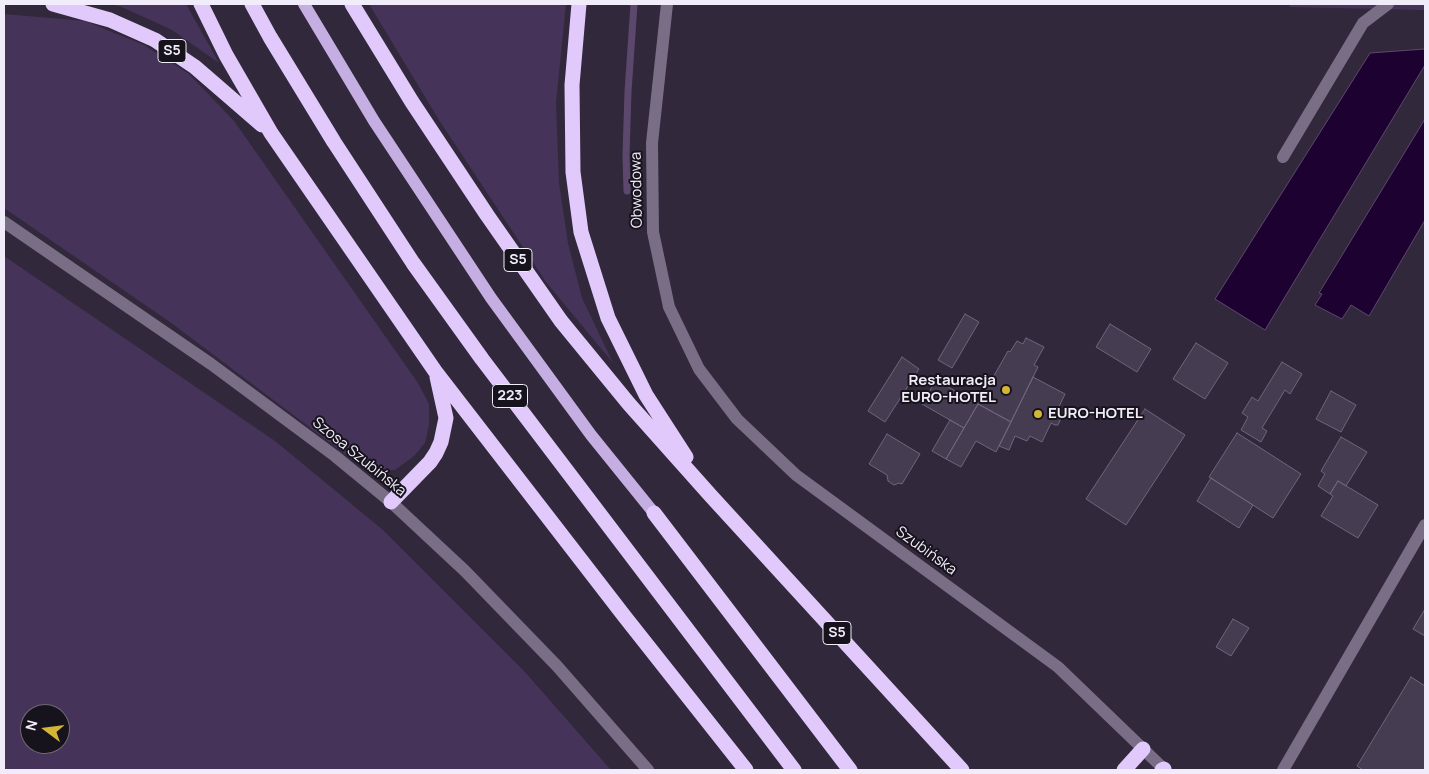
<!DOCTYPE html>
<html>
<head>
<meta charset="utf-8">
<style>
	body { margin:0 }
	#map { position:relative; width:1429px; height:774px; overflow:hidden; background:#32283c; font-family:Manrope,sans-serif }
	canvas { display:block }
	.frame { position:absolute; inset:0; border:5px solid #f1ecf9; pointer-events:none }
	.north { position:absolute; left:20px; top:704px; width:50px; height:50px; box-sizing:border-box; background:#17131c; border:1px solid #6e6a74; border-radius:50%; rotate:285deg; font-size:14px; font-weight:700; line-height:20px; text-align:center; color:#f1ecf9 }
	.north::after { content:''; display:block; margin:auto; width:18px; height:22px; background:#d3b635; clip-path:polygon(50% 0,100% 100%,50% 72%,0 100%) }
</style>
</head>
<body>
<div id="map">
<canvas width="1429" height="774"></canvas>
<div class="frame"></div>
<div class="north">N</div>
</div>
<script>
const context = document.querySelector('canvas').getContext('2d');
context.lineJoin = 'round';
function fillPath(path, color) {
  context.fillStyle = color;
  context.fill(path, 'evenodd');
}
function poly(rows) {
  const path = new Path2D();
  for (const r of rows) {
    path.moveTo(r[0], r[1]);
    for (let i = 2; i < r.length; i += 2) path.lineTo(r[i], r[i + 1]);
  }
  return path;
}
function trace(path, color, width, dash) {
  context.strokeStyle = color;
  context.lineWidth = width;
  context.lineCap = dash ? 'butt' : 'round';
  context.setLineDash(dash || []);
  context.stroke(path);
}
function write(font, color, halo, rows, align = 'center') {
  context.font = font + ' Manrope,sans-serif';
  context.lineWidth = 4;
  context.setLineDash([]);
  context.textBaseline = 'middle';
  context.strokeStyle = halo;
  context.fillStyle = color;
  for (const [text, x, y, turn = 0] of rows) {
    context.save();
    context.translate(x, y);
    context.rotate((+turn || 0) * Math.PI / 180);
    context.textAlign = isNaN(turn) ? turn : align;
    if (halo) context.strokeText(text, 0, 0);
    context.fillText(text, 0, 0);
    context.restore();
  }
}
const green = poly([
	[111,4,186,4,219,63,172,30,122,7],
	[369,4,566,4,556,103,559,183,568,243,582,298,613,363,546,282,439,120],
	[1291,4,1425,4,1425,10,1289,7],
	[4,14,85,21,144,45,189,74,234,121,418,383,429,404,429,425,425,443,414,456,395,470,381,470,367,467,353,460,170,322,4,208],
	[4,256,275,441,383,530,524,671,611,770,4,770],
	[30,714,60,714,60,744,30,744]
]);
const water = poly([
	[1425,49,1425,65,1265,330,1215,299,1370,53,1425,49],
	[1425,119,1425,220,1369,316,1351,305,1342,319,1315,305,1322,294,1319,293,1425,119]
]);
const stream = poly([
	[627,191,626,155,628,92,634,4]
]);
const building = poly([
	[965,314,979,322,952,368,938,360,965,314],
	[1110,324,1151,349,1137,372,1096,347,1110,324],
	[1026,338,1044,347,1034,365,1038,367,1011,422,978,404,1008,351,1010,352,1017,341,1023,344,1026,338],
	[1196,343,1228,363,1205,399,1173,379,1196,343],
	[902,357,919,369,885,422,868,411,902,357],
	[1282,362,1302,374,1290,394,1285,390,1262,428,1267,431,1261,442,1241,430,1248,417,1242,413,1252,397,1258,401,1282,362],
	[1033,377,1065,394,1057,411,1062,416,1058,425,1055,425,1051,423,1042,442,1030,436,1027,441,1015,436,1009,450,999,446,1033,377],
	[936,380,978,404,964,428,922,404,936,380],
	[1331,391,1356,405,1341,432,1316,419,1331,391],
	[978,404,1011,422,996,452,976,441,961,467,946,459,978,404],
	[1145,409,1185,435,1126,525,1086,499,1145,409],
	[950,420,964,428,946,459,932,451,950,420],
	[1237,433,1301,474,1273,518,1209,477,1237,433],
	[887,434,920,454,902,484,899,483,894,485,888,481,887,475,869,464,887,434],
	[1341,437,1367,452,1346,486,1338,481,1330,494,1318,486,1325,474,1321,471,1341,437],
	[1211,478,1253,505,1239,528,1197,501,1211,478],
	[1338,481,1378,505,1358,538,1321,516,1333,496,1330,494,1338,481],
	[1425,609,1425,636,1413,629,1425,609],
	[1233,619,1249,628,1231,656,1216,647,1233,619],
	[1411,677,1425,686,1425,770,1363,770,1357,766,1411,677]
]);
const minor = poly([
	[667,4,652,143,653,232,669,307,699,369,737,419,796,475,1058,667,1165,770],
	[1283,157,1363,23,1388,4],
	[4,222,211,364,335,456,391,502,465,571,557,666,648,770],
	[1283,770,1425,525]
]);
const major = poly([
	[304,4,374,121,491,298,591,435,654,513]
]);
const highway = poly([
	[53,4,110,20,155,40,195,67,262,125],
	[201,4,226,55,271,133,435,371,625,617,746,770],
	[252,4,270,37,334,142,413,263,482,359,794,770],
	[352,4,412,102,487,215,561,321,629,404,711,496,962,770],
	[579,4,572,85,573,172,581,232,608,318,646,395,686,457],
	[391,502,430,462,436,453,441,442,446,418,437,377],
	[654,513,850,770],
	[1124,770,1143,749],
	[1162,770,1164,769]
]);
const markers = [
	[1006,390,5,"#d3b635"],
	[1038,414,5,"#d3b635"]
];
const shields = [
	[172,51,28],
	[518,260,28],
	[510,396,35],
	[837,633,28]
];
const shieldNames = [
	["S5",172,51],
	["S5",518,260],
	["223",510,396],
	["S5",837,633]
];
const streetNames = [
	["Obwodowa",637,190,-91],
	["Szosa Szubińska",359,457,39],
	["Szubińska",926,551,36]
];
const poiNames = [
	["Restauracja",996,381],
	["EURO-HOTEL",996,398],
	["EURO-HOTEL",1048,414,"left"]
];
fillPath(green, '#46335a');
fillPath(water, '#1d0231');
trace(water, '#5d486d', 1);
trace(stream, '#5d486d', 7);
fillPath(building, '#463c52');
trace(building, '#70657c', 1);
trace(minor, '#796e86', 12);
trace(major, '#c5aee1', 12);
trace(highway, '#e1cafb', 15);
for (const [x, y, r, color] of markers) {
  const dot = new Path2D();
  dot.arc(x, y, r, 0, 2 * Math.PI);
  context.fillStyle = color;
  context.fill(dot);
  trace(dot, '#17131c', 2);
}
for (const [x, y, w] of shields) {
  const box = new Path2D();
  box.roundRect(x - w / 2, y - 11.5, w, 23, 4);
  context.fillStyle = '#17131c';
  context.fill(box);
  trace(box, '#f1ecf9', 1);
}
write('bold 14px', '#f1ecf9', null, shieldNames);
write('15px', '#f1ecf9', '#17131c', streetNames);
write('bold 15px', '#f1ecf9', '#17131c', poiNames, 'right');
</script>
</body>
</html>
